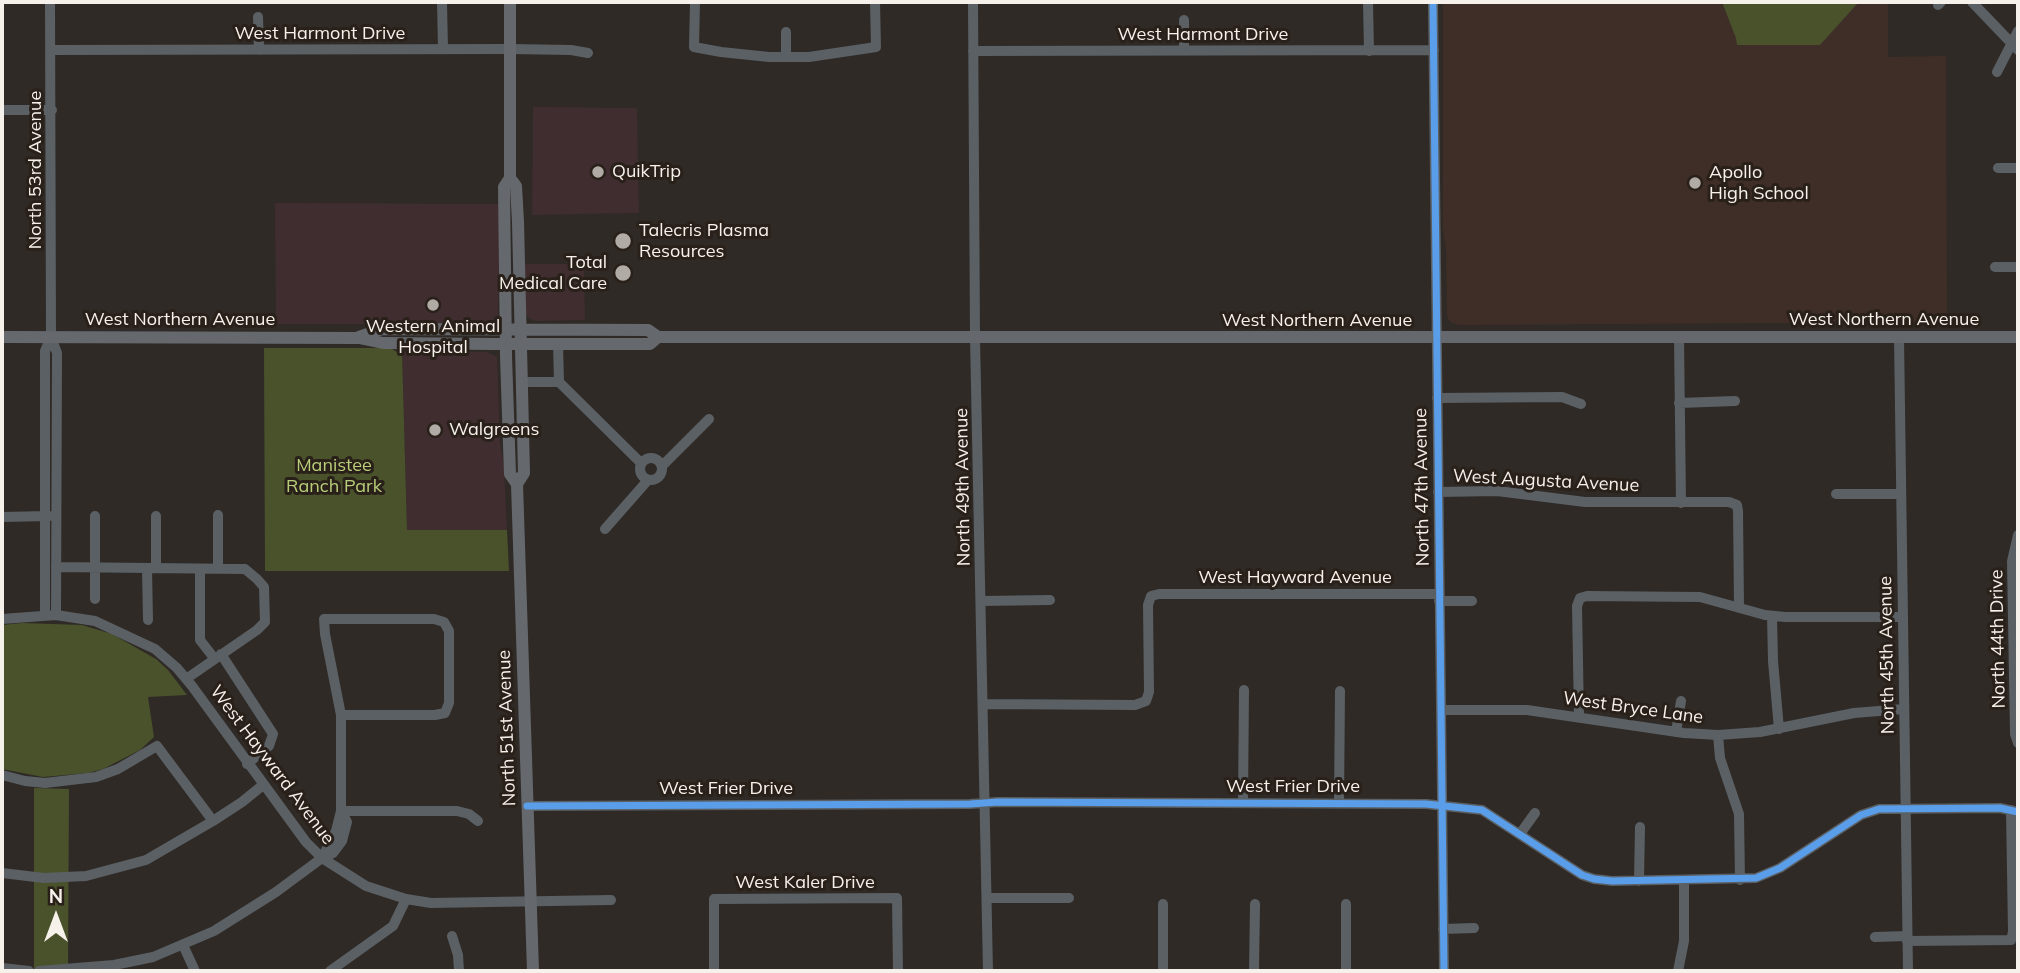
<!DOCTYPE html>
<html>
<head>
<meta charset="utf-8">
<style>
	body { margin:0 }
	#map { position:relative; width:2020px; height:973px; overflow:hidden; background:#2f2a26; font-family:Mulish,sans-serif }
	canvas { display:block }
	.frame { position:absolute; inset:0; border:4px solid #f7f1eb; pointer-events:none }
	.north { position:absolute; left:21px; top:882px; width:70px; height:70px; -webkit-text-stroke:5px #292119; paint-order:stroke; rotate:0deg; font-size:19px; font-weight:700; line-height:28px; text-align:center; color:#f7f1eb }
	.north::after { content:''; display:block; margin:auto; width:24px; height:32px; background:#f7f1eb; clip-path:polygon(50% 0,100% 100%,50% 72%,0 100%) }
</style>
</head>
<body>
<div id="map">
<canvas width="2020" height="973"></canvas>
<div class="frame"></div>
<div class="north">N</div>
</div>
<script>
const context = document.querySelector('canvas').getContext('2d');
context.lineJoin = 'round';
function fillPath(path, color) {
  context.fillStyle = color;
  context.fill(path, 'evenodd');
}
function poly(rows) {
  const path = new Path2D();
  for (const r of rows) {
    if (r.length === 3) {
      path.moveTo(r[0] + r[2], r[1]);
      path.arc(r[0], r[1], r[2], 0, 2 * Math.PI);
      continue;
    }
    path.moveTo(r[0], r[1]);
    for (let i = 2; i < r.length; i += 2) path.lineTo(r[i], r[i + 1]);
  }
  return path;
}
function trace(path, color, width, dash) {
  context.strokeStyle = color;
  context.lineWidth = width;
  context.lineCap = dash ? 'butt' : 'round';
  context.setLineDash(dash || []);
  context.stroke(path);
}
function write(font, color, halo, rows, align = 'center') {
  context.font = font + ' Mulish,sans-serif';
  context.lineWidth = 6;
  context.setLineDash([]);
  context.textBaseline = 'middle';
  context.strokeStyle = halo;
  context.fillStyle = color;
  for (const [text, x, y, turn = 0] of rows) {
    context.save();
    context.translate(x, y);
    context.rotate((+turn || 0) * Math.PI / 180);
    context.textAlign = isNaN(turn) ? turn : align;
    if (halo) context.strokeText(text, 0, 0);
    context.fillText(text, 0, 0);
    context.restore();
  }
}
const commercial = poly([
	[533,107,637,108,639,213,532,215],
	[275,203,500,204,498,315,491,322,483,324,276,324],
	[524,264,584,264,585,320,535,321,529,318,526,314],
	[402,352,487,352,497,357,500,443,504,464,507,530,407,530]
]);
const education = poly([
	[1443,2,1888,2,1888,57,1946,56,1947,322,1459,325,1450,322,1447,316,1446,247,1443,231]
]);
const green = poly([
	[1722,2,1858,2,1858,3,1820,45,1737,45,1736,38],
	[264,348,390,348,397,352,402,352,407,530,507,530,509,571,265,571],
	[22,623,82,625,112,634,156,659,168,670,187,695,148,697,154,737,140,750,103,769,88,773,43,777,2,769,2,625],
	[34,788,69,789,68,971,34,971]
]);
const minor = poly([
	[50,2,51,337,57,353,56,615],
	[442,2,443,49],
	[695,2,694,47,721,52,769,57,809,57,876,47,875,2],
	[973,2,975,338,988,971],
	[1368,2,1369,51],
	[1433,2,1444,971],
	[1972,2,2018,50],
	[1938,5,1941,2],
	[258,17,259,50],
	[1184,20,1184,51],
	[786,32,786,57],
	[51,50,510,49,571,50,588,53],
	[973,51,1434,50],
	[1997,72,2018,31],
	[2,110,52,110],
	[1998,168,2018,168],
	[1995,267,2018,267],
	[1679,337,1681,503],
	[1899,337,1908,971],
	[558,343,559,382],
	[521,382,559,382,641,463],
	[1437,398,1562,397,1581,404],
	[1679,403,1735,401],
	[651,469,11],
	[662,466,709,419],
	[1438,492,1497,491,1585,502,1729,502,1737,505,1738,511,1739,607],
	[1836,494,1901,494],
	[95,516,95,599],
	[2,517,49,516],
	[605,529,648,480],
	[2018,535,2012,561,2015,734,2018,743],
	[56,567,245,569,257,579,264,587,265,622,257,630,186,679],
	[147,568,148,620],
	[156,568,156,516],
	[200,569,200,640,214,658],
	[218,569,218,515],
	[981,601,1050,600],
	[1439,601,1472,601],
	[45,615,45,351,51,337],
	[1772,616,1773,661,1779,729],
	[2,619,56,615,95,621,155,649,177,668,192,686,306,842,322,858,366,886,406,899,431,903,611,900],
	[221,654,273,734,269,746,247,764],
	[983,704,1135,705,1146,701,1149,692,1148,605,1151,596,1159,594,1439,594],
	[1441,710,1527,710,1684,733,1718,735,1760,732,1854,713,1904,709],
	[1579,717,1577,606,1580,598,1587,596,1700,597,1765,615,1785,617,1902,617],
	[1676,732,1681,701],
	[1718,735,1720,758,1739,814,1740,880],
	[2,775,25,781,45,783,96,777,118,769,157,746,213,821],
	[1243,803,1244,690],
	[1339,803,1340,691],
	[527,806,970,804,998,802,1426,804,1482,810,1582,875,1594,879,1612,881,1756,878,1780,868,1861,815,1879,809,2000,808,2018,812],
	[341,811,457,811,469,814,478,821],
	[1520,834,1535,813],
	[322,858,336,831,341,811,341,715,325,634,324,619,434,619,444,622,449,631,449,703,445,713,435,715,341,715],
	[2,873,44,878,86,876,146,860,213,821,242,802,263,785],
	[1639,881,1640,827],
	[987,898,1069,898],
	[1443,929,1474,928],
	[452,936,458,955,459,971],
	[1875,937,1907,936],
	[1907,941,2011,940,2013,932,2011,810],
	[183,945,195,971],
	[2,968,29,971],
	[39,971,114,965,153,957,214,931,276,892,322,858,333,853,342,841,347,822,341,811],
	[330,971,393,926,406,899],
	[714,971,714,899,897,898,898,971],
	[1163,971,1163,904],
	[1254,971,1255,904],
	[1346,971,1346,904],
	[1678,971,1684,941,1684,881]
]);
const major = poly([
	[510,2,510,178,504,187,506,356,510,474,517,484,533,971],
	[510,178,516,186,518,222,524,473,517,484],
	[2,337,359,338,383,343,494,344,650,344,658,337,2018,337],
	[359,337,382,329,648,330,658,337]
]);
const cycleway = poly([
	[1433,2,1444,971],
	[527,806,970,804,998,802,1426,804,1482,810,1582,875,1594,879,1612,881,1756,878,1780,868,1861,815,1879,809,2000,808,2018,812]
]);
const markers = [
	[598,172,7,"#b1aba6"],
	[1695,183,7,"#b1aba6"],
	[623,241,9,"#b1aba6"],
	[623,273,9,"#b1aba6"],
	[433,305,7,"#b1aba6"],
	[435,430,7,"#b1aba6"]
];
const streetNames = [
	["West Harmont Drive",320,34],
	["West Harmont Drive",1203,35],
	["North 53rd Avenue",36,170,-90],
	["West Northern Avenue",180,320],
	["West Northern Avenue",1884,320],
	["West Northern Avenue",1317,321],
	["West Augusta Avenue",1546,481,3],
	["North 49th Avenue",963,487,-91],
	["North 47th Avenue",1422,487,-91],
	["West Hayward Avenue",1295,578],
	["North 44th Drive",1998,639,-91],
	["North 45th Avenue",1887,655,-91],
	["West Bryce Lane",1633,708,8],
	["North 51st Avenue",507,728,-92],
	["West Hayward Avenue",272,765,53],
	["West Frier Drive",1293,787],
	["West Frier Drive",726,789],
	["West Kaler Drive",805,883]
];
const poiNames = [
	["QuikTrip",612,172],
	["Apollo",1709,173],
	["High School",1709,194],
	["Talecris Plasma",639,231],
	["Resources",639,252],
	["Total",607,263,"right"],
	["Medical Care",607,284,"right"],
	["Western Animal",433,327,"center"],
	["Hospital",433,348,"center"],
	["Walgreens",449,430]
];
const parkNames = [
	["Manistee",334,466],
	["Ranch Park",334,487]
];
fillPath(commercial, '#3f2d30');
fillPath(education, '#3f2e27');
fillPath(green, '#49522b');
trace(minor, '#5b6065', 10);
trace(major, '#65696e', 12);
trace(cycleway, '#5a9eea', 7);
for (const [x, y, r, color] of markers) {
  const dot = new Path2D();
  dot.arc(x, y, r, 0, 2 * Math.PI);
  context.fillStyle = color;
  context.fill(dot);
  trace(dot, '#292119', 2.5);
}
write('18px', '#f7f1eb', '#292119', streetNames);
write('18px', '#f7f1eb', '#292119', poiNames, 'left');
write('18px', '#b9ce7a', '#292119', parkNames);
</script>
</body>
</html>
